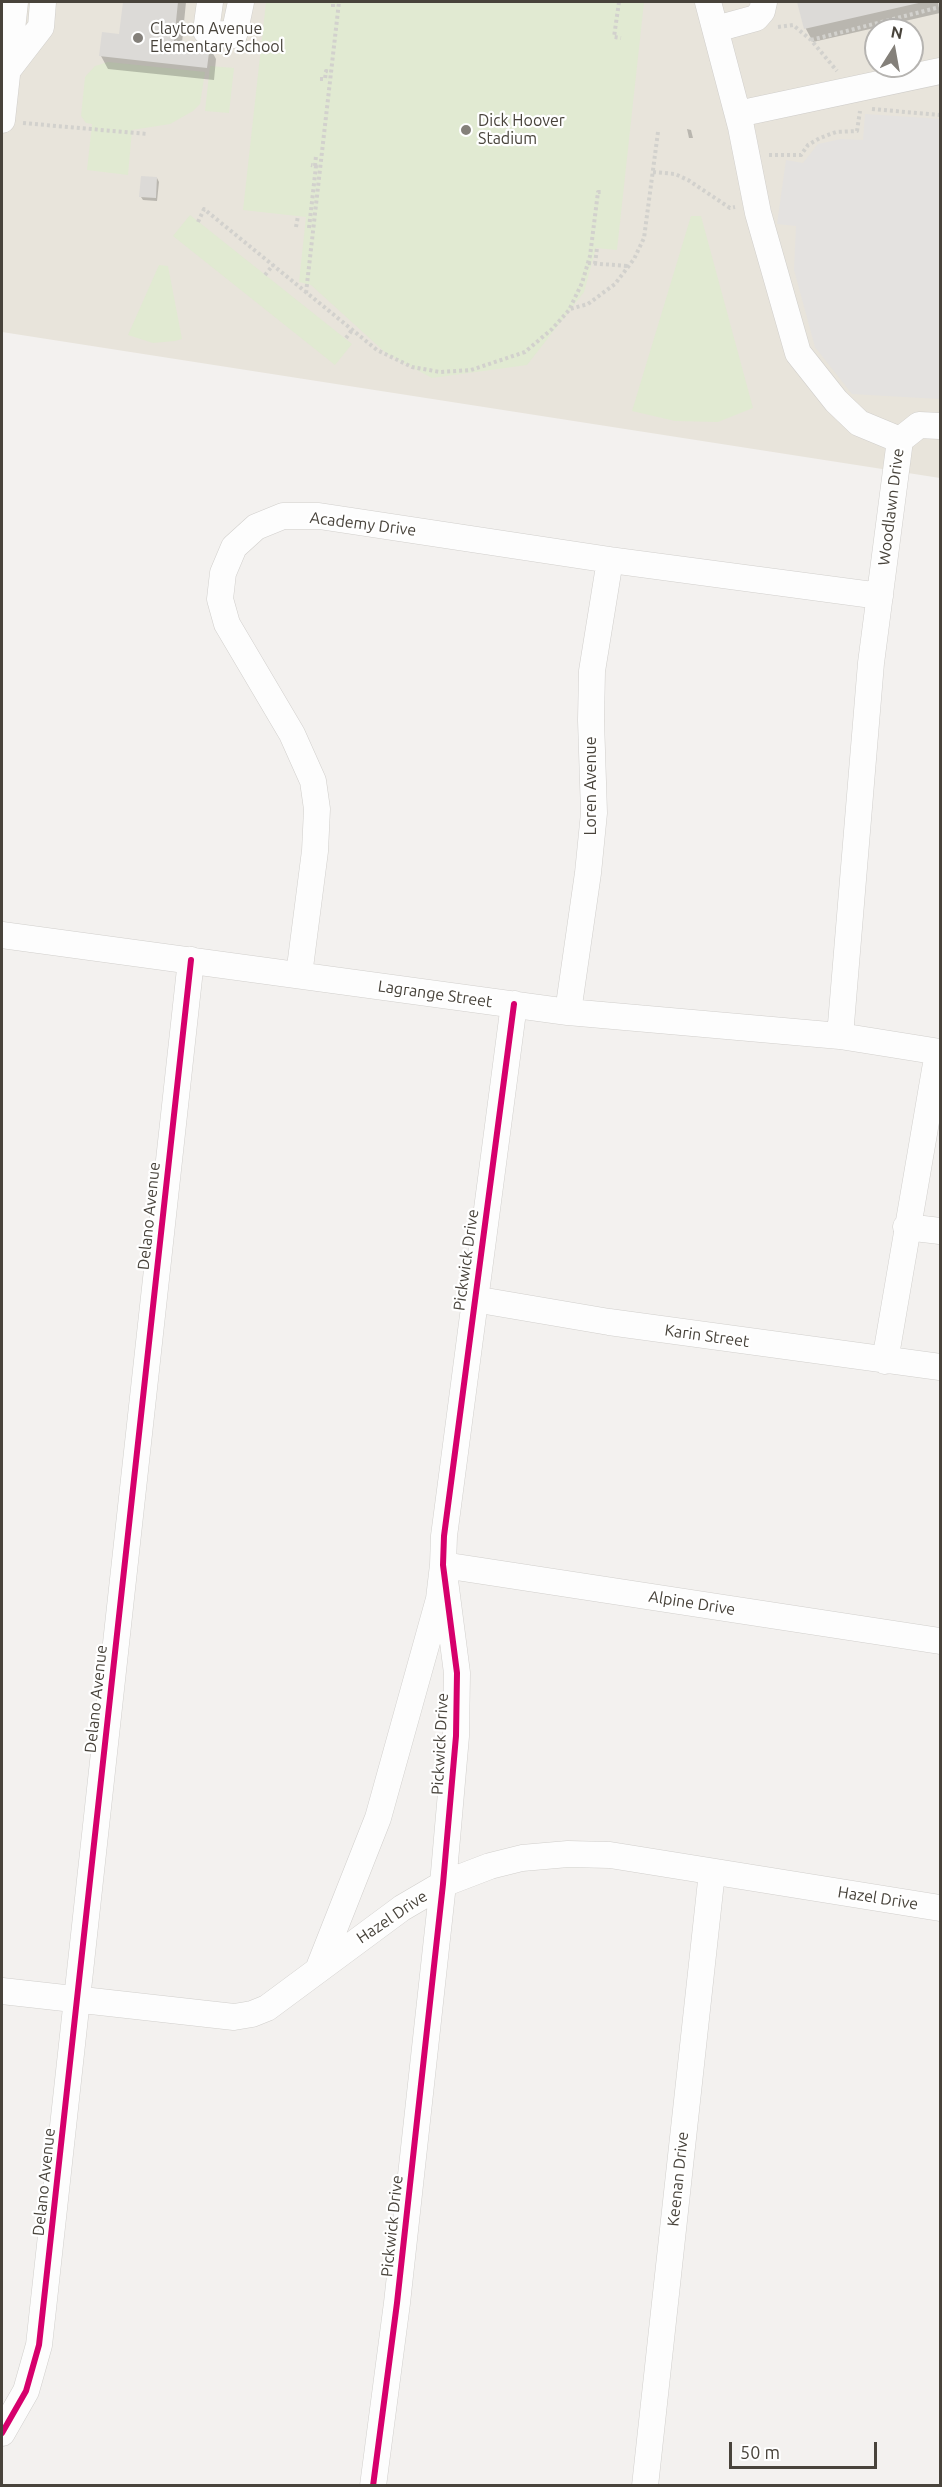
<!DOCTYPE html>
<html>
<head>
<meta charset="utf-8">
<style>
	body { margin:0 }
	#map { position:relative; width:942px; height:2487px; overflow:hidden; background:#f3f1ef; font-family:Ubuntu,sans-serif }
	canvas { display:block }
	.frame { position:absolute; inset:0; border:3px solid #48433b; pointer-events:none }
	.north { position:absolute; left:864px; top:18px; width:60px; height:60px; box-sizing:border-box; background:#fff; border:2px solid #b6b4b1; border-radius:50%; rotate:11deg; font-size:16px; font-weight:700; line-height:24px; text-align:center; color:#48433b }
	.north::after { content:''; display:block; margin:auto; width:21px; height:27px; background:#84807a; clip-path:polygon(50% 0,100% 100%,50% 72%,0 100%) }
	.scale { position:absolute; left:729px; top:2442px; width:148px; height:27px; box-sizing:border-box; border:3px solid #48433b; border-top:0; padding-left:8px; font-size:18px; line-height:21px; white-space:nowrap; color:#48433b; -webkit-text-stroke:4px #fff; paint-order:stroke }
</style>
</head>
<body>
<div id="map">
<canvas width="942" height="2487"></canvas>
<div class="frame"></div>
<div class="north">N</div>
<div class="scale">50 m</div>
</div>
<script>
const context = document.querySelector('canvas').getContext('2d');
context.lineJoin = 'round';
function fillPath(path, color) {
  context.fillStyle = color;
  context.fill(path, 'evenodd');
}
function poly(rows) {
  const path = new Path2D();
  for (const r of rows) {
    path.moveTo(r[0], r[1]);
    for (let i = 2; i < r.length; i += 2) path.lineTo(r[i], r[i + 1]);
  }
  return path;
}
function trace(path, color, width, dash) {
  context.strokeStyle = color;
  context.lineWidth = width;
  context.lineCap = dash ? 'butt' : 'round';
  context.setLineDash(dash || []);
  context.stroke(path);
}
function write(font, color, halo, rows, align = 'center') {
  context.font = font + ' Ubuntu,sans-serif';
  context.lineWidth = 4.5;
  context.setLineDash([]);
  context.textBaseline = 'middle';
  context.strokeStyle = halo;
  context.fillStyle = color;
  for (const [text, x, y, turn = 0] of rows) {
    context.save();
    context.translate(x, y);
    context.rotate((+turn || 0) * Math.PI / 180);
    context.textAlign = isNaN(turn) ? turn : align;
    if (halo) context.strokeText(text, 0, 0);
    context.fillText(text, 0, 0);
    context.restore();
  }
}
const education = poly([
	[2,2,940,2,940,478,2,332],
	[876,30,912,30,912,66,876,66]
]);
const green = poly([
	[266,2,644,2,617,250,596,248,584,292,527,365,432,378,387,354,311,285,299,282,306,217,243,210],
	[108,62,205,72,200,104,193,111,170,124,132,130,128,175,87,170,92,124,86,123,81,116,85,77,95,66],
	[210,66,234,68,229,113,205,111],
	[190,215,352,344,335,365,173,236],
	[691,216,701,216,753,408,718,422,675,421,632,411],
	[159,265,168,266,182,339,175,341,153,343,128,335]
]);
const parking = poly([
	[865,114,940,119,940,399,852,394,815,347,794,270,796,226,777,224,786,160,803,163,818,144,841,139,863,140]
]);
const shadow = poly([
	[124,2,186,2,182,43,209,46,216,59,214,80,108,69,101,56,121,36],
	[799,2,940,2,938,2,940,13,813,42,806,29],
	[687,129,691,130,693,138,689,138],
	[157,178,159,182,157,201,143,200,141,197]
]);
const building = poly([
	[123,2,178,2,174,41,210,45,207,68,99,56,102,32,119,34],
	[797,2,923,2,804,29],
	[141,176,157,177,156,198,139,197]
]);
const path = poly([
	[619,2,614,37,621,38],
	[333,7,333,2],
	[778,27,793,25,811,40,837,71],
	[811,40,940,7],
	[320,79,325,79,326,71,331,72],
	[872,109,940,115],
	[23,123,147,134],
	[769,155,801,155,808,145,820,138,836,132,857,131,860,111],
	[315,166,316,156],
	[653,172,675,174,688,180,730,208,735,207],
	[198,222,204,209,377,350,412,367,440,372,471,370,525,352,552,329,570,309,588,304,615,284,634,259,644,238,658,132],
	[296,227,298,216],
	[309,228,316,166,311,165],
	[588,263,627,266],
	[595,264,597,248],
	[265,275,273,265],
	[306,293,339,2],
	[570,308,582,283,590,256,598,192,603,192],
	[346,338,352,330]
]);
const minor = poly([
	[210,2,206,31,217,34,234,35,241,2],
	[708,2,741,127,758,213,798,353,836,401,859,423,900,440,871,663,840,1036],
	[716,29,756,18,762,11,764,2],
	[7,71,41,27,43,2],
	[738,114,940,71],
	[2,120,15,2],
	[900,440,919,425,940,426],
	[2,935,568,1012,840,1036,940,1052],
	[299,975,315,851,317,809,313,781,292,734,227,624,220,599,223,573,234,547,256,527,283,516,319,516,610,560,880,596],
	[568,1012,588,873,594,813,591,720,592,671,610,560],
	[906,1227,940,1231],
	[474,1299,609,1322,940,1367],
	[885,1361,938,1052],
	[318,1970,378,1818,439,1599,443,1565,940,1641],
	[2,1991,234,2017,252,2014,267,2008,402,1908,443,1884,490,1866,522,1858,568,1854,610,1855,940,1908],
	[2,2433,26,2391,39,2345,191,960],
	[373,2486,397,2303,443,1884,456,1736,457,1673,443,1565,444,1536,514,1004],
	[645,2486,712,1872]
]);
const cycleway = poly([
	[2,2433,26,2391,39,2345,191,960],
	[373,2486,397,2303,443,1884,456,1736,457,1673,443,1565,444,1536,514,1004]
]);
const markers = [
	[138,38,6,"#84807a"],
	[466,130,6,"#84807a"]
];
const poiNames = [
	["Clayton Avenue",150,29],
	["Elementary School",150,47],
	["Dick Hoover",478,121],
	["Stadium",478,139]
];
const streetNames = [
	["Woodlawn Drive",891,507,-83],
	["Academy Drive",363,524,7],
	["Loren Avenue",591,786,-90],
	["Lagrange Street",435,994,8],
	["Delano Avenue",149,1216,-84],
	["Pickwick Drive",466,1260,-82],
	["Karin Street",707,1336,8],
	["Alpine Drive",692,1603,9],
	["Delano Avenue",96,1699,-84],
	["Pickwick Drive",440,1744,-87],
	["Hazel Drive",878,1898,9],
	["Hazel Drive",392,1917,-34],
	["Keenan Drive",678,2179,-84],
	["Delano Avenue",44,2182,-84],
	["Pickwick Drive",392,2226,-84]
];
fillPath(education, '#e8e4db');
fillPath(green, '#e1ead2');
fillPath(parking, '#e4e2e0');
fillPath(shadow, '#0003');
fillPath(building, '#dcdad7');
trace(minor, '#d1cfcc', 27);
trace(path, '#d2d1cd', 4, [3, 3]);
trace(minor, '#fdfdfd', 26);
trace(cycleway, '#d6006c', 6);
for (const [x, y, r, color] of markers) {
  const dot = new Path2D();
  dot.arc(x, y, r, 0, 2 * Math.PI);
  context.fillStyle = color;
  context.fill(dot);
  trace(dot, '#fff', 2);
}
write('16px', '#48433b', '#fff', poiNames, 'left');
write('16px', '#48433b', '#fff', streetNames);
</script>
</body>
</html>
